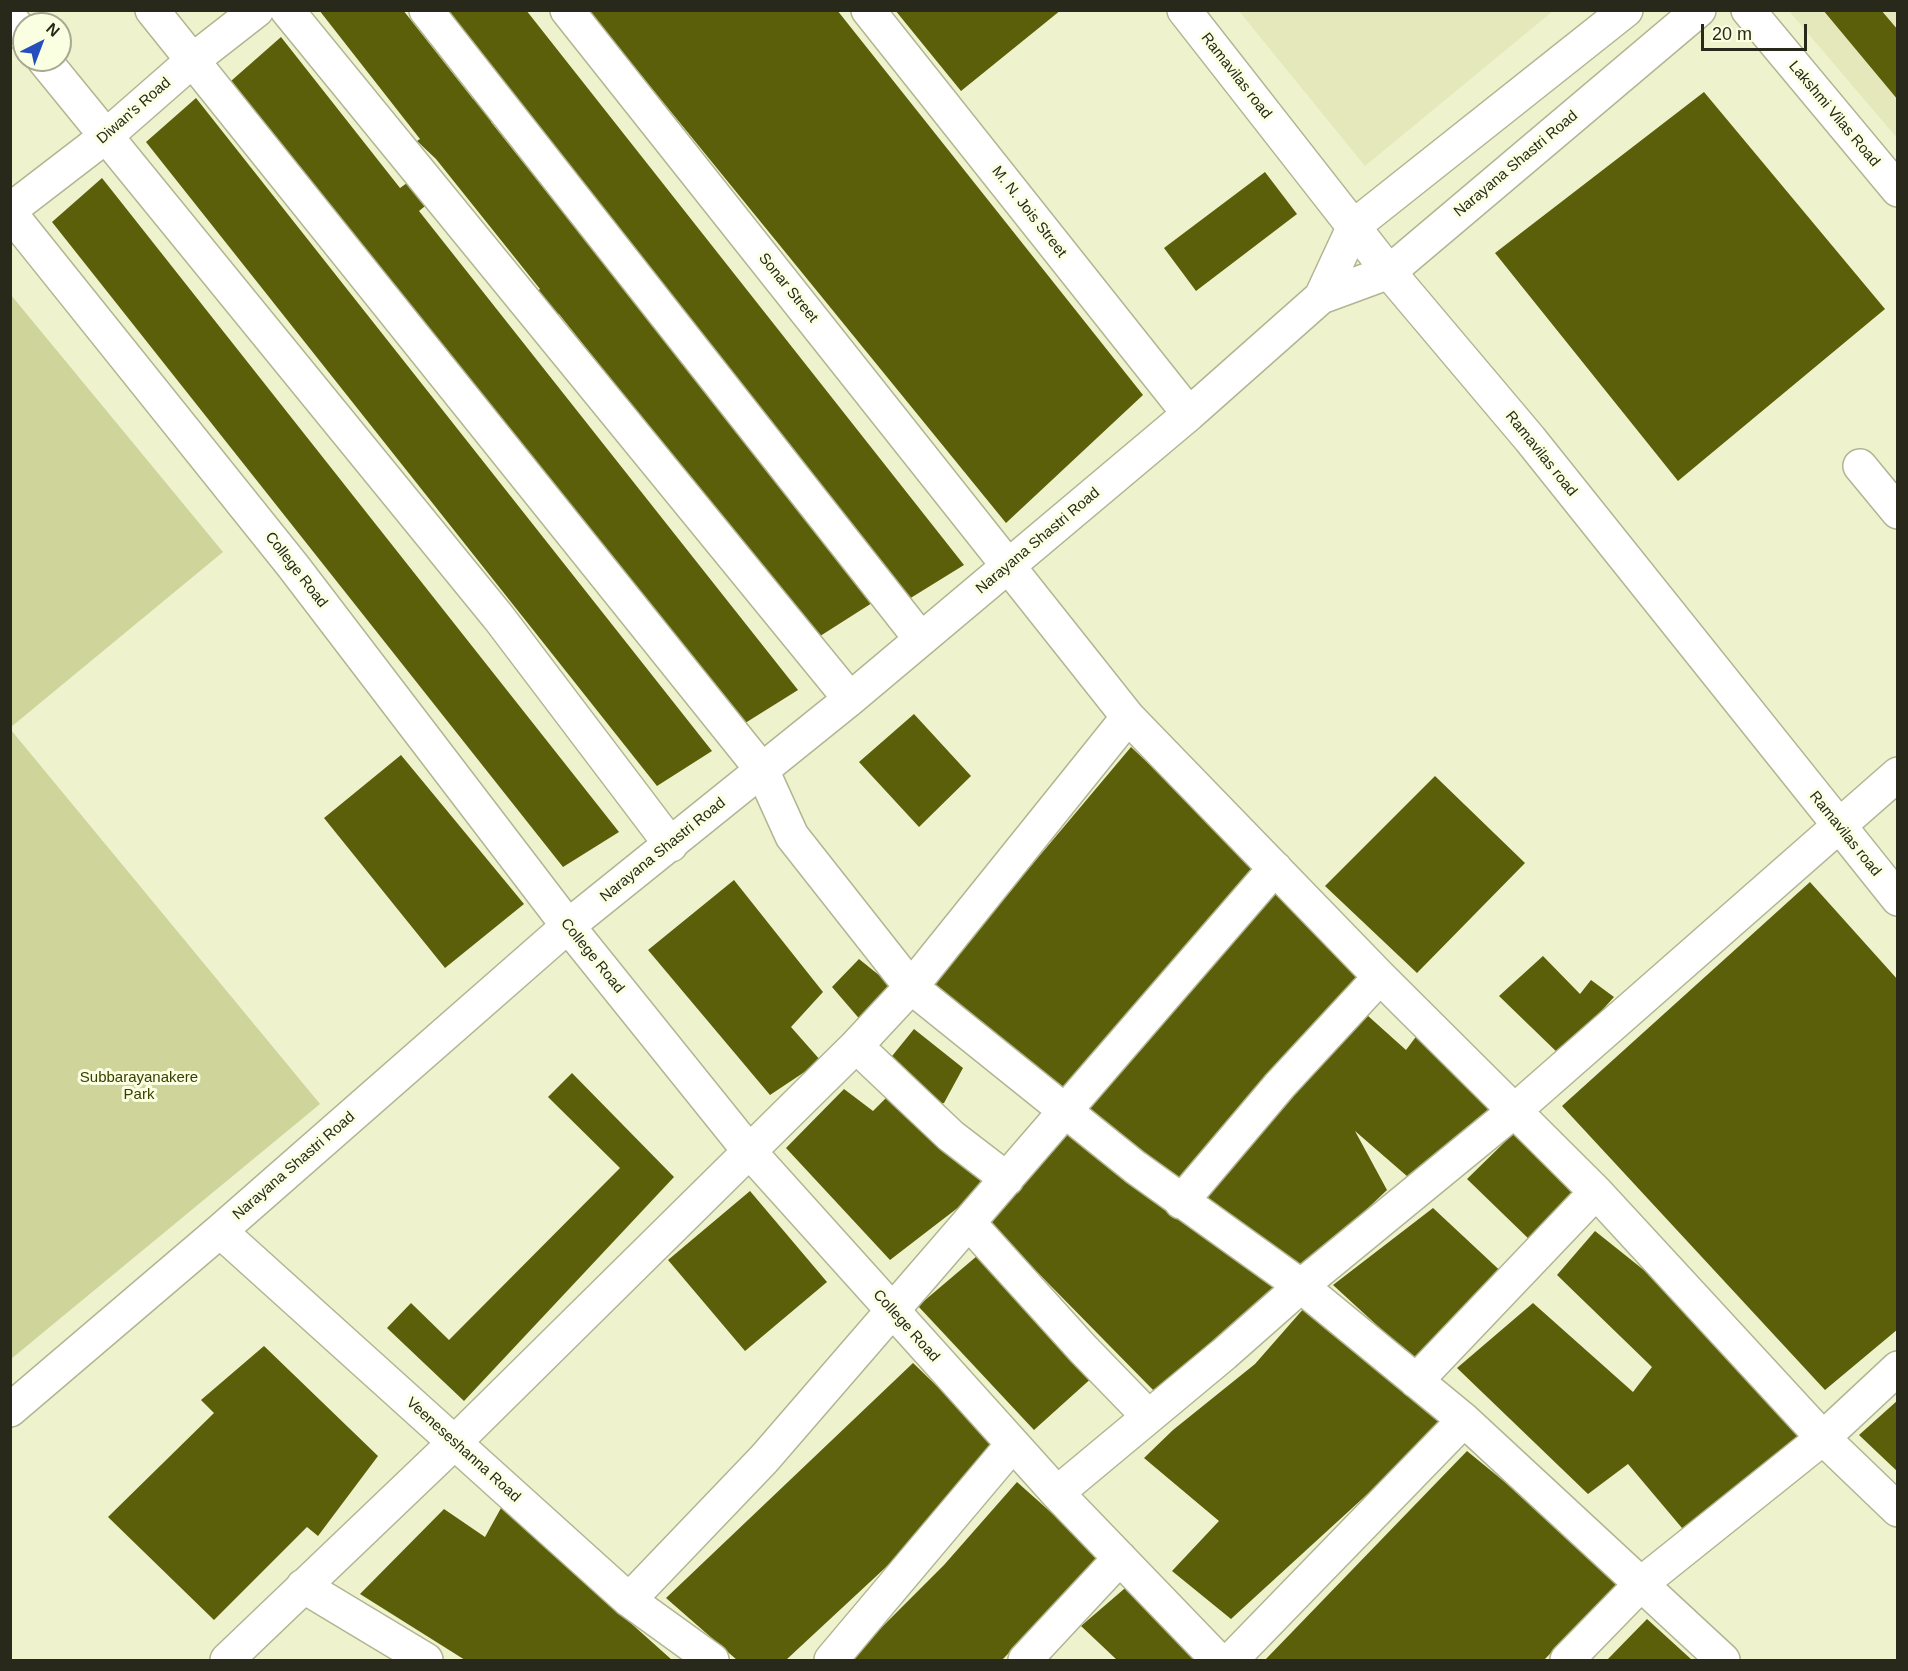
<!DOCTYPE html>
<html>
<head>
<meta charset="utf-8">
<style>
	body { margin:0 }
	#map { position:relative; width:1908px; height:1671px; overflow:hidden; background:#eef2cd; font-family:Helvetica,sans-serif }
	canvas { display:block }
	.frame { position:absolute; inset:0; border:12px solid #28291b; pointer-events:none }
	.north { position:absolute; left:12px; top:12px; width:60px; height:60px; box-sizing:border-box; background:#fbffe1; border:2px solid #a7a992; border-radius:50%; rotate:42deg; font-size:16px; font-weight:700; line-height:24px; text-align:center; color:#28291b }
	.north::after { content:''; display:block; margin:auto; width:21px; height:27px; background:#264ebd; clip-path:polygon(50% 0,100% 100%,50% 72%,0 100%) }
	.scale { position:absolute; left:1701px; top:24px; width:106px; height:27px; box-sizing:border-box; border:3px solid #28291b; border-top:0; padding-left:8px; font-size:18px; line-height:21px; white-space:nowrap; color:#28291b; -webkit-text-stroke:4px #fbffe1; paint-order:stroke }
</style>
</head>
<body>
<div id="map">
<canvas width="1908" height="1671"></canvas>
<div class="frame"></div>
<div class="north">N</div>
<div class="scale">20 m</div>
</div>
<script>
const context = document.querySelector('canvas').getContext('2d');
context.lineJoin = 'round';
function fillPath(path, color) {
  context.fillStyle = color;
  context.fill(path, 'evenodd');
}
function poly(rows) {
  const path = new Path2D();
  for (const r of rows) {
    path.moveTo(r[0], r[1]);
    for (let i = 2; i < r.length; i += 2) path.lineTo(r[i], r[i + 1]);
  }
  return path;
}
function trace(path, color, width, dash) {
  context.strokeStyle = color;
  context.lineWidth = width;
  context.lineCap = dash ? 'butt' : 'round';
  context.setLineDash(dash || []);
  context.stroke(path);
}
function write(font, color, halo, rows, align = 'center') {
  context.font = font + ' Helvetica,sans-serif';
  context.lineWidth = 6;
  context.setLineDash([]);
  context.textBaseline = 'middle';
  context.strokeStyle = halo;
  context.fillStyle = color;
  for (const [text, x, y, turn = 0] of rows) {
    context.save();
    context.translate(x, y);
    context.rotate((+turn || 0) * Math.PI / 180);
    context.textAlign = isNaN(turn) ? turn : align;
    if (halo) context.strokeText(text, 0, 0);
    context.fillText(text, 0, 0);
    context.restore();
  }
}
const built = poly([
	[1239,11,1553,11,1365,166],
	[1789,11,1897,11,1897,138]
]);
const green = poly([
	[11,295,223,552,11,727,10,727],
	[11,730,320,1104,11,1359,10,1359]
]);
const building = poly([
	[319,10,403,10,473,99,480,95,500,115,491,122,593,250,614,271,611,273,872,603,817,638,559,314,554,318,530,297,540,289,436,159,417,141,420,139],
	[441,10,526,10,964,565,909,599],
	[588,10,837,10,1143,395,1006,523],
	[895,10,1061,10,961,91],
	[1823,10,1881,10,1898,30,1898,100],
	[281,37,400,188,414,178,435,198,419,211,798,690,742,725,231,81],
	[1704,92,1885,309,1678,481,1495,253],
	[196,98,712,751,657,786,146,142],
	[1265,172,1297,214,1196,291,1164,248],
	[102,178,619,832,563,867,52,222],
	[914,714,971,776,919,827,859,762],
	[1131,747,1258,867,1064,1097,930,986],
	[401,755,524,904,445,968,324,818],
	[1435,776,1525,863,1417,973,1325,886],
	[734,880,823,992,791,1027,821,1061,770,1095,648,950],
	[1275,881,1371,978,1179,1187,1084,1106],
	[1810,882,1898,980,1898,1329,1825,1390,1562,1106],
	[1543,956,1580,994,1591,980,1614,997,1561,1056,1499,996],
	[859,959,895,988,863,1023,832,987],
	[1367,1015,1406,1050,1421,1030,1495,1104,1408,1177,1355,1131,1387,1190,1304,1269,1206,1197,1254,1133],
	[914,1029,963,1068,944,1103,927,1108,884,1066],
	[572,1073,674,1177,464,1401,387,1328,411,1303,449,1340,620,1168,548,1097],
	[844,1089,873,1111,894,1090,990,1183,890,1260,786,1148],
	[1072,1128,1280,1289,1159,1396,990,1224],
	[1514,1133,1574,1195,1533,1243,1467,1179],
	[750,1191,827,1282,745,1351,668,1260],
	[1433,1208,1508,1278,1417,1362,1333,1285],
	[1595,1231,1655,1279,1805,1432,1703,1525,1682,1528,1628,1464,1588,1494,1457,1368,1533,1303,1633,1392,1652,1367,1557,1275],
	[977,1256,1095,1375,1034,1430,918,1306],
	[1305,1307,1444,1424,1231,1619,1172,1571,1219,1521,1144,1458,1173,1430,1255,1364],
	[264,1346,378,1456,318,1536,307,1527,214,1620,108,1517,214,1413,201,1400],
	[913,1363,997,1444,913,1542,786,1660,737,1660,666,1598],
	[1898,1400,1898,1472,1859,1435],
	[1467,1451,1623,1579,1544,1660,1265,1660],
	[1017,1482,1101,1557,1002,1660,849,1660,944,1565],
	[501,1508,587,1584,672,1660,465,1660,360,1594,444,1509,485,1537],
	[1131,1583,1198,1660,1117,1660,1081,1626],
	[1647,1619,1692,1660,1607,1660]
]);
const minor = poly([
	[152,10,762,770,792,836,911,987,1135,1167,1301,1286,1464,1420,1723,1660],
	[287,10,850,699],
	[426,10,920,638],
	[567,10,1128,717,1380,977,1596,1192,1823,1438,1898,1510],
	[868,10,1189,414],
	[1748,10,1898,190],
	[10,18,24,35],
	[44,60,499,618,671,845],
	[10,210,105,137,193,60,257,10],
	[10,213,293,566,568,926,749,1151,1057,1493,1218,1660],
	[1321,297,1354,226,1626,10],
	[1860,466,1898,512],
	[856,1046,951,1136,1007,1179],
	[1181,1202,1280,1085,1380,977],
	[969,1223,1083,1349,1148,1416],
	[220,1231,629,1600,712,1660],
	[1416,1381,1596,1192],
	[10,1410,220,1231,568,926,850,699,1189,414,1321,297,1389,272,1699,10],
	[1057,1493,1224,1354,1301,1286,1513,1112,1898,774],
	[303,1586,426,1660],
	[629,1600,764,1459,1275,868],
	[227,1660,455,1442,856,1046,911,987,1128,717],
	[831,1660,1013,1444],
	[1025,1660,1120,1558],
	[1231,1660,1464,1420],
	[1567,1660,1642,1583,1823,1438,1898,1368]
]);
const major = poly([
	[1184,10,1389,272,1530,439,1898,899]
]);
const streetNames = [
	["Ramavilas road",1236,76,52],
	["Diwan's Road",134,111,-41],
	["Lakshmi Vilas Road",1834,114,50],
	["Narayana Shastri Road",1516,164,-40],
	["M. N. Jois Street",1029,212,52],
	["Sonar Street",788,288,51],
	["Ramavilas road",1541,454,51],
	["Narayana Shastri Road",1038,541,-40],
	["College Road",296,570,52],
	["Ramavilas road",1845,834,51],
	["Narayana Shastri Road",663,850,-39],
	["College Road",592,956,51],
	["Narayana Shastri Road",294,1166,-41],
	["College Road",906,1326,48],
	["Veeneseshanna Road",463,1450,42]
];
const parkNames = [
	["Subbarayanakere",139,1078],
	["Park",139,1095]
];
fillPath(built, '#e4e8bb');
fillPath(green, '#cfd49b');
fillPath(building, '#5c5f09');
trace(minor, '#b1b591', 36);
trace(major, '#b1b591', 36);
trace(minor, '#fff', 33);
trace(major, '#fff', 33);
write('15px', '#28291b', '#fbffe1', streetNames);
write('15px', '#3b3e00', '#fbffe1', parkNames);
</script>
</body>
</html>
